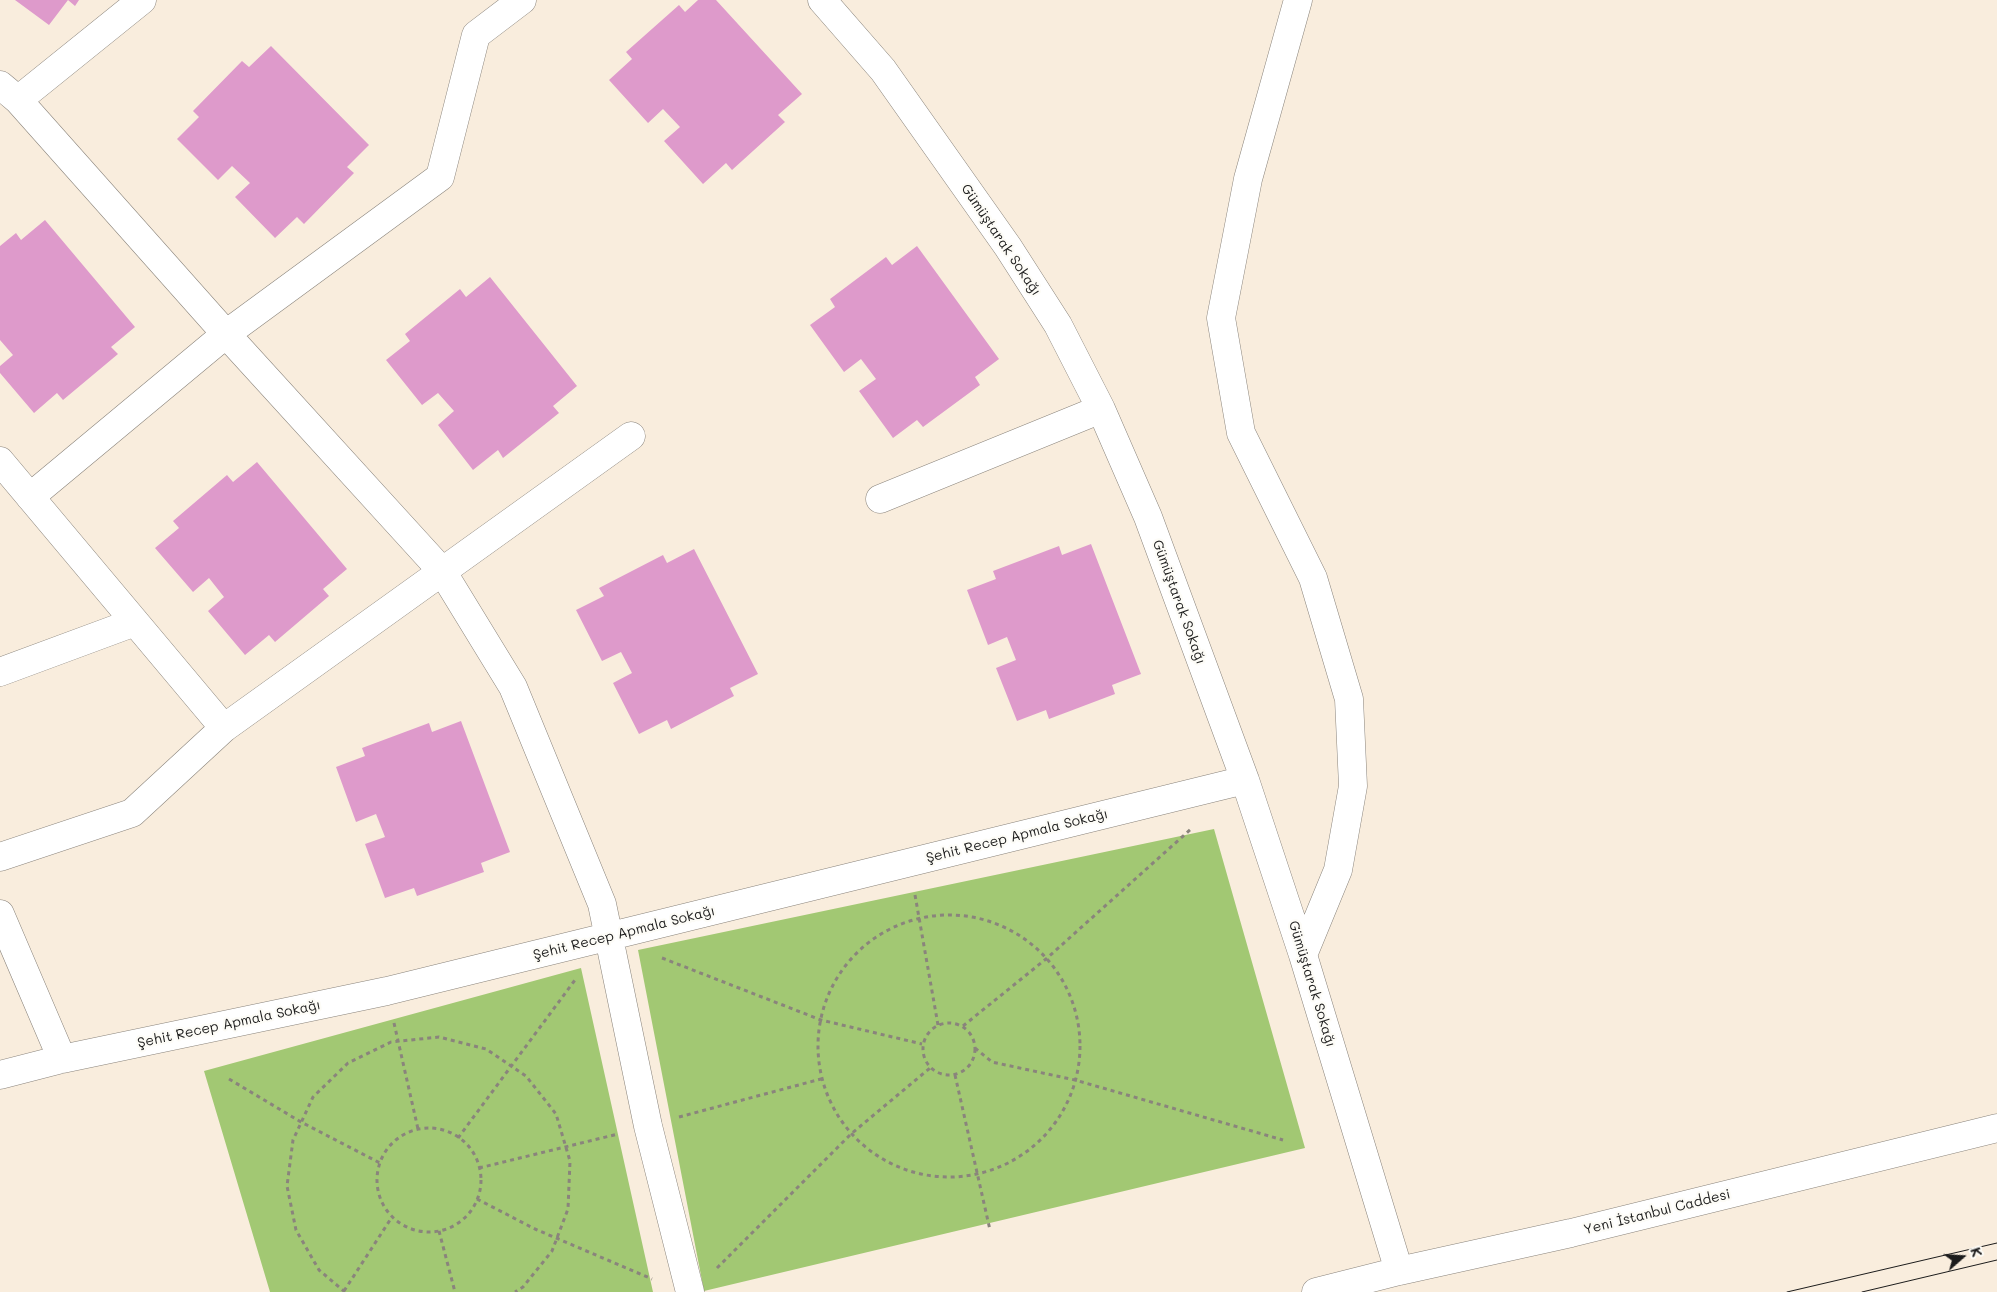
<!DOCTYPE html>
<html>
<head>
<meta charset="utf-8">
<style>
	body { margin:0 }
	#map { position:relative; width:1997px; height:1292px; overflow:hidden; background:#f9eddd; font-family:Mali,sans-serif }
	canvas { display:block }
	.north { position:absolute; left:1937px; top:1232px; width:50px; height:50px; -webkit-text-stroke:4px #fdfcf7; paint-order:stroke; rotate:71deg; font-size:14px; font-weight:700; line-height:20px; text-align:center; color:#1c1c1c }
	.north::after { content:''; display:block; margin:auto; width:18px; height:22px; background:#1c1c1c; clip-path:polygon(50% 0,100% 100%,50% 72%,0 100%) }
</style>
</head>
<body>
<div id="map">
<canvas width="1997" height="1292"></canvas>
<div class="north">K</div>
</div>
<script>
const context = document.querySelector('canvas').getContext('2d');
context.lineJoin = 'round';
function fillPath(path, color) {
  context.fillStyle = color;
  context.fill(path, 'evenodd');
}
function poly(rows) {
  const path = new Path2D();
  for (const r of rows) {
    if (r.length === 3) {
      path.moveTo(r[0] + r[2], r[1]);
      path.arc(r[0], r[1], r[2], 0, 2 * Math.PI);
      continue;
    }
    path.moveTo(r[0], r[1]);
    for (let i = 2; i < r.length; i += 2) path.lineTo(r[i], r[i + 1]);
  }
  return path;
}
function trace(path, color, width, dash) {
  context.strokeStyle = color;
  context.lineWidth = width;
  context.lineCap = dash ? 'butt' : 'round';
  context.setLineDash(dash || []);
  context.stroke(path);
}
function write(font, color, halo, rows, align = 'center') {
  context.font = font + ' Mali,sans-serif';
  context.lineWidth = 4.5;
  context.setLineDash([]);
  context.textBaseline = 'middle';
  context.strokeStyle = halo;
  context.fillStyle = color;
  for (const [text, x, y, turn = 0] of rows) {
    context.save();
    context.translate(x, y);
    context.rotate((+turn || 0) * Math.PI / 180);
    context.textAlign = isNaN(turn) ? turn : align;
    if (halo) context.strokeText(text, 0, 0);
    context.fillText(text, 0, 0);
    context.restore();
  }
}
const green = poly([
	[1214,829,1305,1148,704,1291,638,950],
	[581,968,653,1292,270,1292,204,1071]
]);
const building = poly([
	[15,0,79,0,75,6,68,0,49,25],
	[698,0,716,0,802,94,778,115,785,122,732,170,726,163,703,184,664,141,680,127,663,109,648,123,609,80,632,59,626,52,679,5,685,12],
	[271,46,369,145,347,167,354,173,304,224,297,217,275,238,235,197,250,183,232,166,218,180,177,139,199,117,193,111,242,61,249,67],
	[45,220,135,327,111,347,118,354,63,400,57,393,34,413,0,373,0,366,13,355,0,340,0,246,16,233,21,240],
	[917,246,999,359,975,377,980,385,923,427,917,420,893,438,859,391,876,379,861,359,844,372,810,325,835,307,830,299,886,257,892,265],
	[490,277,577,386,553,406,559,413,503,458,498,450,473,470,438,425,454,411,438,393,422,405,386,360,410,341,405,334,460,289,466,297],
	[257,462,347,569,323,589,329,596,275,642,269,635,245,655,208,611,224,597,209,578,193,592,155,548,179,528,173,521,227,475,233,482],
	[1091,544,1141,674,1112,685,1115,694,1049,719,1046,710,1017,721,996,668,1016,660,1007,637,988,645,967,590,996,579,993,571,1059,546,1062,555],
	[694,549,758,674,730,688,734,696,671,729,667,720,639,734,613,683,632,673,621,652,602,661,576,610,604,596,599,588,663,555,667,563],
	[461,721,510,852,481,863,484,872,417,896,414,888,385,898,365,844,385,837,376,814,356,822,336,767,365,756,362,748,429,723,432,732]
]);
const path = poly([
	[915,895,938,1025],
	[949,1046,131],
	[662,958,821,1020,922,1044],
	[949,1049,26],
	[394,1023,418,1129],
	[963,1026,1046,959,1191,829],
	[975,1048,992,1062,1075,1080,1283,1140],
	[955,1075,990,1230],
	[229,1079,301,1122,380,1163],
	[679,1117,821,1079],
	[429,1180,52],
	[458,1138,575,980],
	[479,1168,618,1134],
	[477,1199,535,1229,652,1279],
	[439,1231,455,1292],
	[717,1268,851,1134,930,1068],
	[344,1291,392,1217],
	[345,1292,319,1270,296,1230,287,1186,293,1140,313,1097,348,1063,391,1042,439,1037,486,1049,526,1076,556,1114,570,1161,568,1209,552,1251,523,1287,515,1292]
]);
const minor = poly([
	[822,0,883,70,1008,247,1058,325,1101,409,1148,517,1245,780,1303,955,1399,1271],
	[1298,0,1248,179,1221,318,1241,433,1313,578,1349,699,1353,786,1338,870,1303,955],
	[0,85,18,100,226,334,442,571,513,687,602,904,648,1126,690,1292],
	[18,100,142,0],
	[0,461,224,728],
	[30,497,226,334,440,177,476,35,522,0],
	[880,499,1101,409],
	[0,672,135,622],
	[0,857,132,813,224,728,631,436],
	[0,914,62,1059],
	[0,1075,62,1059,387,991,1245,780],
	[1316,1292,1399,1271,1571,1233,1997,1128]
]);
const tram = poly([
	[1787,1292,1997,1243],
	[1862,1292,1997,1260]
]);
const streetNames = [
	["Gümüştarak Sokağı",1001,240,56],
	["Gümüştarak Sokağı",1179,602,70],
	["Şehit Recep Apmala Sokağı",1017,836,-14],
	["Şehit Recep Apmala Sokağı",624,933,-14],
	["Gümüştarak Sokağı",1312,984,73],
	["Şehit Recep Apmala Sokağı",229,1024,-12],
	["Yeni İstanbul Caddesi",1657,1212,-14]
];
fillPath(green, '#a2c873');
fillPath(building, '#de9acb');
trace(minor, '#8a847c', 29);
trace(path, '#8a847c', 3, [4, 4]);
trace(minor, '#fff', 28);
trace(tram, '#1c1c1c', 1);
write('14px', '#1c1c1c', '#fdfcf7', streetNames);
</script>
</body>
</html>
